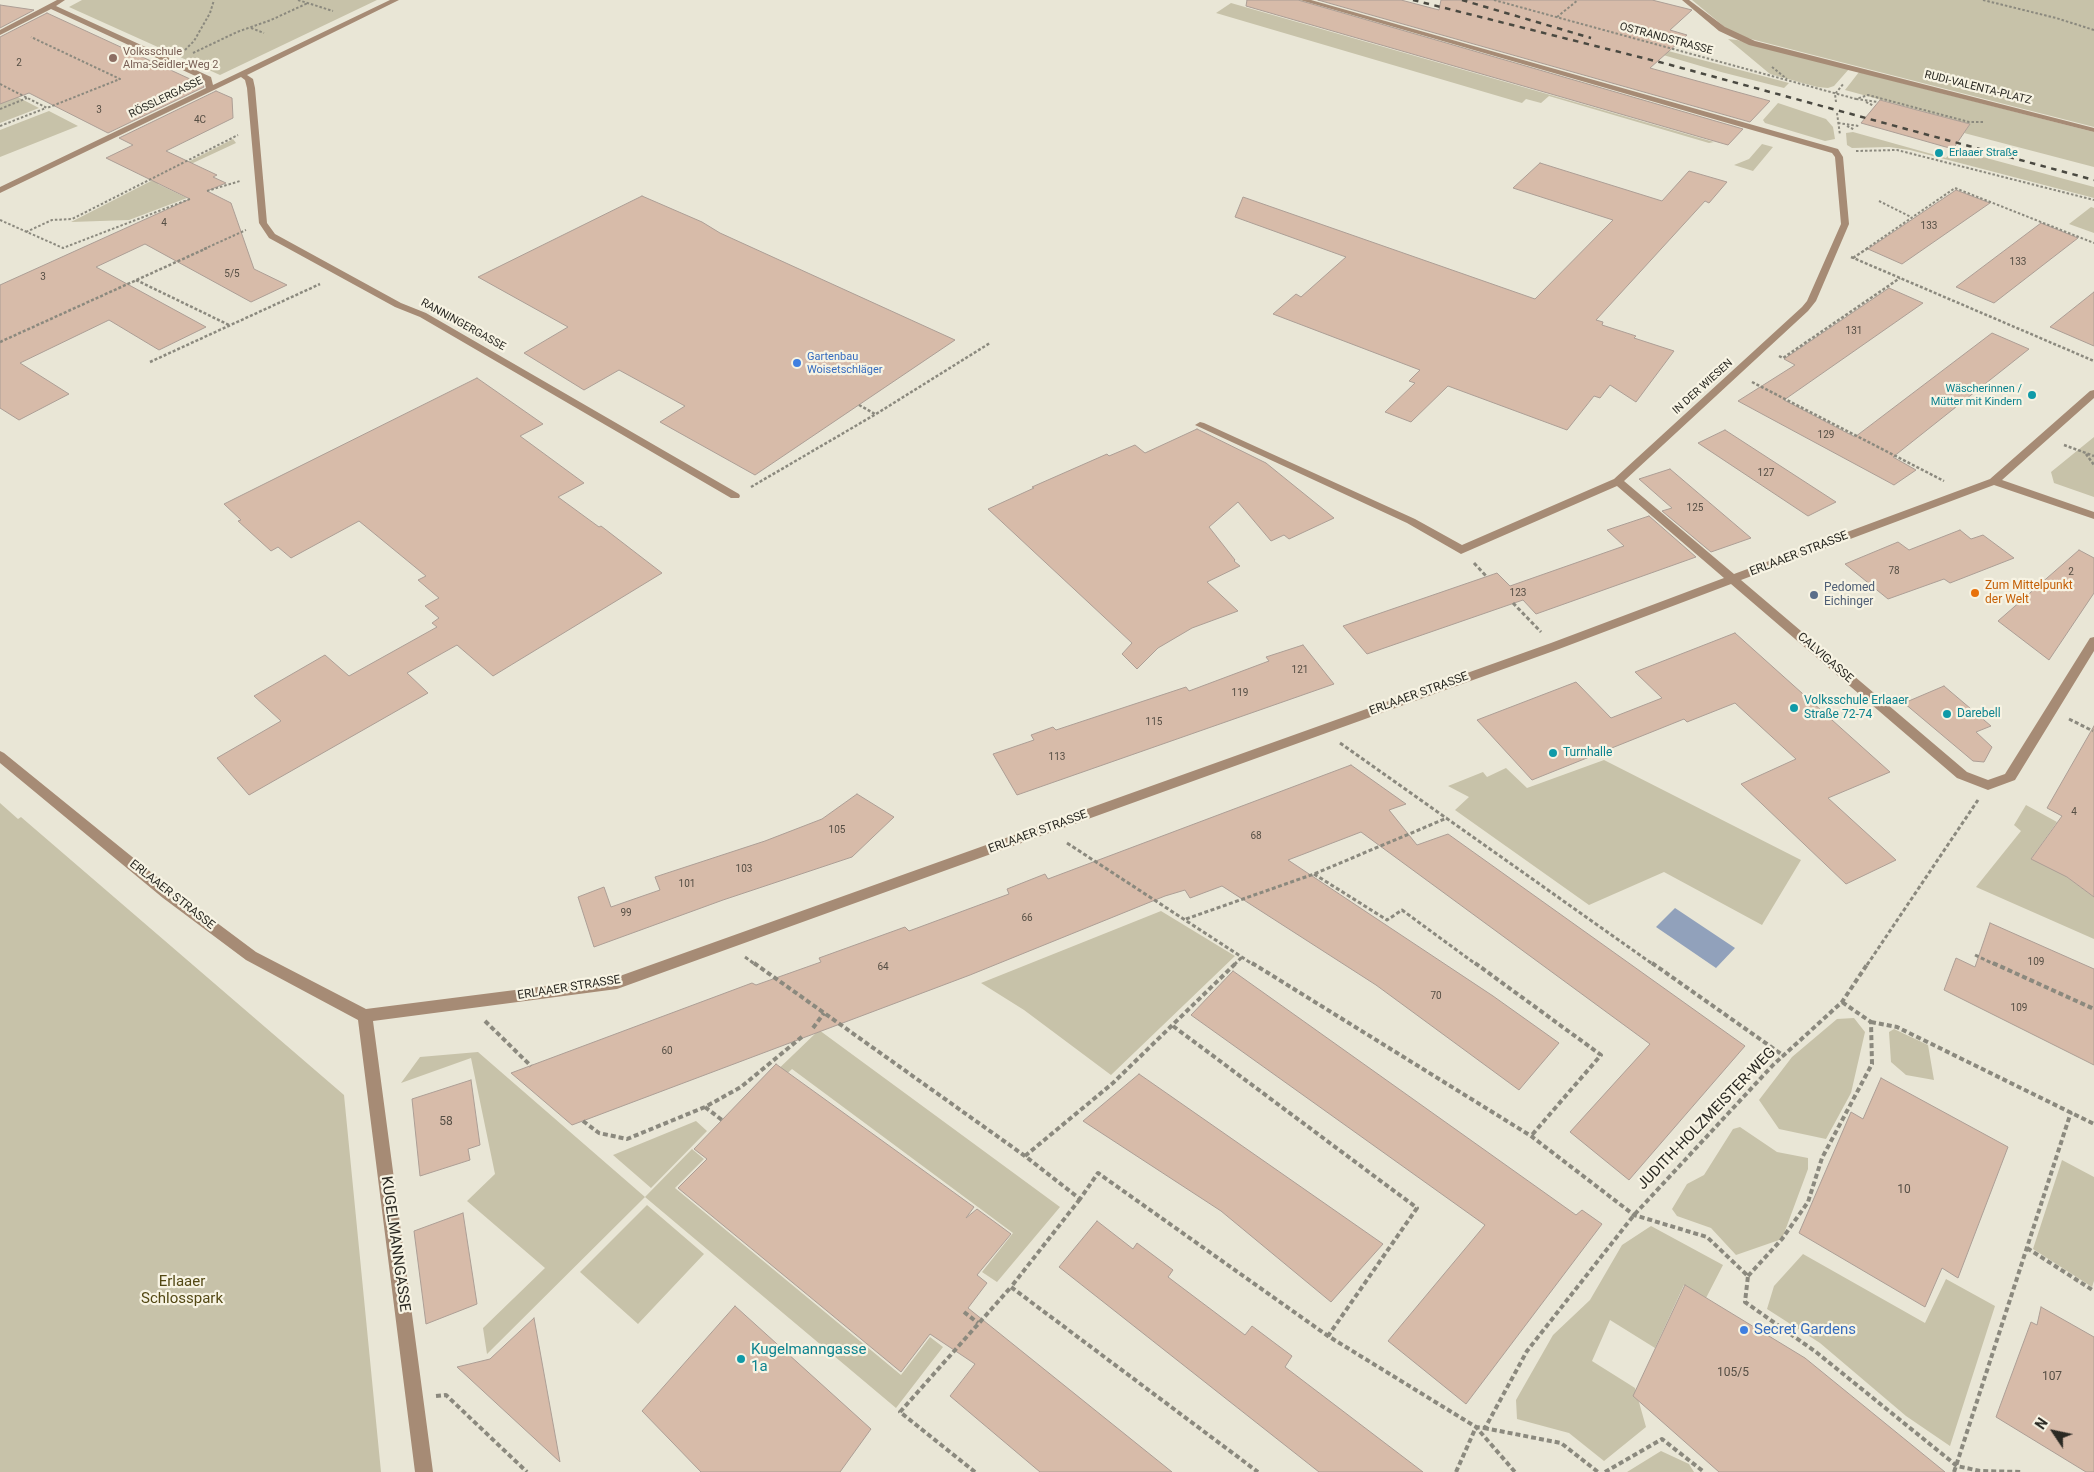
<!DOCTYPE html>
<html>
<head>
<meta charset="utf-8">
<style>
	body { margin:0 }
	#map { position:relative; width:2094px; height:1472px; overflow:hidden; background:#e9e6d6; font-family:Roboto,sans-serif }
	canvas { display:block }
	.north { position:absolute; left:2029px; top:1407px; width:50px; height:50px; -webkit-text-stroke:4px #f7f3e3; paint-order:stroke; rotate:304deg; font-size:14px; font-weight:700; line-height:20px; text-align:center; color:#2a2923 }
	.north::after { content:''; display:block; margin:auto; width:18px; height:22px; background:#2a2923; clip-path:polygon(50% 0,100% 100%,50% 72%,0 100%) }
</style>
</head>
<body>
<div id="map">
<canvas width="2094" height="1472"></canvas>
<div class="north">N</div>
</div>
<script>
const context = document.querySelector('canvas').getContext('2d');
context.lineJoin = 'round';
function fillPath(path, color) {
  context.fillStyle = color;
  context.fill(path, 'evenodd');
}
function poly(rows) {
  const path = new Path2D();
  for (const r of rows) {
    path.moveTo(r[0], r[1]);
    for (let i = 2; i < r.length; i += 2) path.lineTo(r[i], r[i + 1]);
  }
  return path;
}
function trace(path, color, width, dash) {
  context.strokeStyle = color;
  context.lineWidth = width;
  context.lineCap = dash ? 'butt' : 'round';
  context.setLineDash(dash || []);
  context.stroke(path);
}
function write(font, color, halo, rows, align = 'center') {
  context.font = font + ' Roboto,sans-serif';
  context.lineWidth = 4.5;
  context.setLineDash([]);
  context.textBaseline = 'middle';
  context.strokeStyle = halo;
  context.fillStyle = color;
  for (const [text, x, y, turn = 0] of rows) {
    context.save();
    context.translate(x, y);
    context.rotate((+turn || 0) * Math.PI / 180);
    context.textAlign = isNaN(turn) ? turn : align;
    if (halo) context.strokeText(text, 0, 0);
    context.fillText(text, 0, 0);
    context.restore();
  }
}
const green = poly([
	[82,0,377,0,220,75,69,7],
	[1476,0,1789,83,1784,88,1721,72],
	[1692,0,2094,0,2094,127,1747,38,1727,29],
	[1231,3,1714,142,1709,143,1549,96,1541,103,1526,99,1522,103,1216,13],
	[1728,39,1737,40,1849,69,1834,86,1828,88,1817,87,1770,74],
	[1859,72,2094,132,2094,167,1964,133,1970,124,1845,90],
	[0,88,39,108,0,123],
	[1778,103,1826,119,1833,127,1835,139,1825,141,1765,123,1763,120],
	[49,111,78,126,0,157,0,130],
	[1853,132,1946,158,1953,149,2094,187,2094,198,1910,150,1889,147,1852,148,1847,145,1846,133],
	[233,139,236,143,193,163,158,184,187,198,129,220,71,222],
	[1762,144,1773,147,1753,171,1734,165,1749,159],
	[2091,207,2094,208,2094,233,2069,224],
	[2094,437,2094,497,2054,483,2051,472],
	[1604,760,1801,860,1762,925,1664,872,1589,905,1455,810,1469,797,1448,786,1483,772,1487,777,1506,768,1527,788],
	[0,803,18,819,21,817,344,1095,381,1472,0,1472],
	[2026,805,2057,822,2031,859,2051,865,2094,897,2094,939,1976,887,2021,831,2014,825],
	[1161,911,1235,956,1111,1075,1024,1010,981,983],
	[1854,1018,1865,1032,1851,1093,1826,1139,1779,1129,1759,1100,1792,1057,1837,1019],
	[1894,1029,1928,1045,1934,1080,1906,1075,1891,1062,1889,1032],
	[819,1030,1060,1207,997,1282,982,1272,1013,1233,792,1069,776,1084,769,1078],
	[478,1052,645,1197,692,1149,704,1159,675,1188,901,1375,930,1337,943,1347,896,1408,645,1197,487,1354,483,1328,545,1268,467,1201,495,1174,471,1058,401,1083,420,1057],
	[696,1121,707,1131,651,1188,613,1155],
	[1740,1127,1777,1152,1808,1158,1808,1169,1782,1239,1736,1255,1711,1228,1677,1216,1672,1209,1687,1184,1704,1175,1733,1129],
	[2062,1160,2094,1177,2094,1281,2092,1287,2033,1249],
	[647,1205,704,1254,638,1324,580,1272],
	[1651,1226,1723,1265,1706,1298,1684,1285,1655,1348,1610,1320,1592,1361,1635,1388,1646,1427,1604,1461,1569,1433,1517,1419,1516,1400,1553,1335,1590,1300,1622,1245],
	[1803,1254,1925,1323,1946,1279,1995,1306,1950,1446,1906,1416,1820,1343,1767,1309,1774,1286],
	[1661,1451,1689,1464,1694,1472,1627,1472]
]);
const water = poly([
	[1675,908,1735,948,1716,968,1656,927]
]);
const building = poly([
	[1247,0,1298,0,1743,129,1728,145,1246,6,1247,0],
	[1318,0,1401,0,1439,10,1441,0,1652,0,1692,10,1670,30,1687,35,1650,68,1770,101,1750,122,1318,0],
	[0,5,34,10,0,28,0,5],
	[47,13,203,85,204,87,108,133,29,93,0,104,0,37,47,13],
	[216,91,232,98,233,118,166,151,217,175,213,177,226,183,207,191,231,203,254,269,287,285,251,302,145,244,96,267,206,327,159,350,109,320,20,363,69,394,19,420,0,408,0,285,190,199,106,158,133,145,119,138,216,91],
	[1880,100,1917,110,1970,124,1953,149,1861,123,1880,100],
	[1540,163,1662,201,1689,171,1727,182,1709,203,1705,201,1596,320,1603,322,1602,325,1636,336,1634,338,1674,351,1636,402,1610,385,1600,398,1594,396,1567,430,1448,386,1411,422,1385,412,1415,383,1409,381,1420,370,1273,314,1296,294,1301,297,1346,257,1235,217,1243,197,1535,299,1613,220,1513,188,1540,163],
	[1956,190,1990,203,1902,264,1868,249,1956,190],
	[642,196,702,222,720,233,955,340,755,475,660,422,685,406,619,370,584,390,524,353,568,327,478,277,642,196],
	[2041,223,2078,238,1994,303,1956,287,2041,223],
	[1889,288,1923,303,1784,400,1855,437,1992,333,2029,349,1893,457,1916,470,1894,485,1738,401,1795,365,1784,359,1889,288],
	[2094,292,2094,346,2050,327,2094,292],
	[477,378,543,424,520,436,584,483,558,497,599,527,601,526,662,573,493,676,457,645,407,673,428,693,249,795,217,758,281,721,254,696,325,655,349,676,437,627,432,623,439,618,425,606,439,598,418,580,426,576,359,521,291,558,278,547,271,551,238,521,241,520,224,504,477,378],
	[1197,429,1266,463,1334,518,1289,539,1284,535,1271,541,1238,502,1209,527,1235,560,1234,561,1240,566,1207,582,1238,611,1192,628,1158,648,1137,669,1122,654,1132,643,988,509,1034,488,1032,487,1107,454,1109,456,1135,445,1145,453,1197,429],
	[1725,430,1836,502,1808,516,1698,443,1725,430],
	[1670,469,1751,538,1711,552,1662,511,1672,508,1639,479,1670,469],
	[1649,516,1696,557,1536,614,1523,600,1367,654,1343,626,1497,573,1510,586,1624,546,1607,530,1649,516],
	[1960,530,1971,539,1983,535,2014,558,1950,583,1944,579,1888,599,1845,564,1898,542,1909,550,1960,530],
	[2079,550,2094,558,2094,593,2049,660,1998,621,2079,550],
	[1735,633,1890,772,1828,798,1896,860,1846,884,1741,784,1796,759,1735,703,1687,722,1684,719,1532,780,1477,720,1576,682,1611,718,1662,698,1635,672,1735,633],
	[1303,645,1334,684,1017,795,993,754,1034,740,1031,735,1053,727,1056,730,1186,687,1189,691,1269,661,1266,657,1303,645],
	[1944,686,1991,726,1976,732,1992,747,1984,762,1973,761,1904,703,1944,686],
	[2094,726,2094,897,2067,877,2031,859,2062,816,2047,808,2094,726],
	[1351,765,1406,804,1389,810,1417,845,1448,834,1745,1046,1629,1180,1570,1132,1650,1044,1361,832,1288,860,1493,996,1559,1043,1519,1090,1376,985,1222,886,1190,898,1185,890,1165,896,970,975,572,1125,511,1073,752,983,756,985,821,962,819,958,905,927,909,931,1009,894,1007,889,1045,874,1048,879,1351,765],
	[857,794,894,817,852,857,723,900,594,947,578,897,604,887,611,907,660,890,655,877,765,841,822,819,857,794],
	[1990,923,2094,969,2094,1065,1944,990,1956,958,1975,967,1990,923],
	[1233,971,1576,1215,1582,1210,1602,1224,1466,1404,1388,1341,1485,1225,1191,1015,1233,971],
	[776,1064,974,1207,966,1218,977,1209,1011,1234,977,1275,987,1283,968,1308,1172,1472,1040,1472,950,1396,975,1364,930,1334,901,1372,678,1188,707,1159,694,1149,776,1064],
	[1139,1074,1383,1244,1331,1302,1221,1211,1083,1121,1139,1074],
	[1881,1078,2008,1147,1958,1278,1942,1268,1925,1307,1799,1233,1851,1112,1863,1119,1881,1078],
	[471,1080,480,1145,468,1149,470,1160,420,1176,412,1099,471,1080],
	[463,1213,477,1304,426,1324,414,1231,463,1213],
	[1097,1221,1133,1249,1137,1243,1173,1270,1168,1277,1245,1335,1252,1326,1292,1356,1285,1367,1423,1472,1319,1472,1059,1267,1097,1221],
	[1685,1285,1805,1358,1945,1472,1719,1472,1633,1396,1685,1285],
	[735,1306,871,1429,840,1472,701,1472,642,1411,735,1306],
	[2041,1307,2094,1337,2094,1472,2086,1472,1996,1417,2031,1322,2037,1325,2041,1307],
	[534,1318,560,1462,457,1367,490,1359,534,1318]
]);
const pathFar3 = poly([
	[298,0,333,11],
	[1494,0,1856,99,1868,95,1969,122,1985,122],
	[1983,0,2056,18,2094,30],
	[1557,17,1578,0],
	[251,28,264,33],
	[185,50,194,41,210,13,214,0],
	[193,53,237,32,271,20,308,3],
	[1772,67,1787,79],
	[0,84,47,108,120,79,31,37],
	[1856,99,1878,102],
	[1836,102,1835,94,1844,83],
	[1866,102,1874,106],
	[0,109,27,98],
	[1837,113,1840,135],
	[1838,123,1859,126],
	[0,126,46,108],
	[1847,126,1855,130],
	[1856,151,1897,150,2094,200],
	[207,191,240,181],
	[1879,201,1911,217],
	[0,220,63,248,190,199],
	[26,232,52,220,72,219,238,135],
	[204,249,246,230],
	[1866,249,1955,188,2094,243]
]);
const pathFar2 = poly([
	[1851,257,2094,361],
	[1853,258,1868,248],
	[136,280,229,325],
	[0,342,207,248],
	[1779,356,1783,358,1900,278],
	[150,362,320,284],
	[1752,382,1944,481],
	[859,405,875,414],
	[2064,445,2094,456],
	[2086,454,2094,465],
	[751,487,876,414,990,343]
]);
const pathFar1 = poly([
	[1474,563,1487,577],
	[1513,603,1541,632],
	[2069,719,2093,731],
	[1340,743,1654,965],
	[1067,843,1254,965],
	[1314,874,1387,920,1402,910,1477,965],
	[1186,919,1314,874,1447,818],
	[1975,955,1996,965],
	[745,957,756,965],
	[1234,965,1242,957],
	[1867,965,1978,800]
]);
const path = poly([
	[754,963,1025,1156,1080,1199,1098,1173,1328,1336,1476,1427,1515,1472],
	[1252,963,1531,1136,1634,1215,1707,1237,1748,1276,1745,1302,1816,1352,1957,1466,1980,1471,2023,1472],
	[1475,963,1601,1055,1531,1136],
	[1652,963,1784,1056],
	[1993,963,2094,1009],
	[485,1021,531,1066],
	[1871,1022,1897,1027,2094,1124],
	[1173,1026,1417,1208,1328,1336],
	[813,1028,824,1013],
	[705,1107,722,1120],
	[583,1121,599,1133,627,1139,705,1107,741,1087,803,1036],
	[1025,1156,1113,1083,1236,963],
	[1080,1199,1011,1287,1258,1472],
	[2027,1248,2094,1291],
	[1748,1276,1782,1239,1808,1202,1822,1158,1872,1064,1871,1022,1842,1002],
	[964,1312,978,1323],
	[436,1396,446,1395,527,1472],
	[1484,1428,1561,1443,1598,1472],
	[975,1472,900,1412,1011,1287],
	[1456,1472,1476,1427,1485,1428,1527,1351,1634,1215,1773,1065,1842,1002,1868,963],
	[1605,1472,1662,1439,1704,1472],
	[1954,1472,2071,1112]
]);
const minor = poly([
	[57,0,65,0,56,6,211,77,213,85,390,0,399,0,247,75,253,79,255,88,267,223,275,234,401,303,426,313,739,494,740,496,739,498,731,498,420,317,395,307,269,238,259,223,247,88,245,80,241,77,0,193,0,187,206,88,204,80,51,9,0,35,0,30,57,0],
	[1300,0,1311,0,1838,149,1843,157,1849,224,1816,301,1808,311,1624,481,1734,574,1990,479,2090,391,2094,390,2094,398,2002,480,2094,512,2094,519,1994,485,1741,580,1967,772,1988,780,2005,774,2090,638,2094,637,2094,651,2015,780,1988,790,1957,778,1731,584,1559,649,617,989,373,1021,433,1472,415,1472,358,1020,246,960,163,898,0,763,0,751,4,753,173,890,256,952,366,1009,617,977,1551,643,1724,578,1617,486,1461,554,1407,523,1195,425,1200,422,1204,423,1415,519,1462,545,1614,479,1802,307,1807,301,1841,224,1835,157,1832,153,1300,0],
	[1682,0,1689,0,1725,27,1755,41,2094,128,2094,132,1749,45,1719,31,1682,0]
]);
const rail = poly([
	[1413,0,1667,64,2094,180],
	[1462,0,1591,38]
]);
const markers = [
	[113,58,5,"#8d6e63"],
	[1939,153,5,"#0f9aa8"],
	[797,363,5,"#3f7fe0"],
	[2032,395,5,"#0f9aa8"],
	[1975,593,5,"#e8710a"],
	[1814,595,5,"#5c6f8a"],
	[1794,708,5,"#0f9aa8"],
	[1947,714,5,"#0f9aa8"],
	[1553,753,5,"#0f9aa8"],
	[1744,1330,5,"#3f7fe0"],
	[741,1359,5,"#0f9aa8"]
];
const numberNames = [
	["2",19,63],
	["3",99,110],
	["4C",200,120],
	["4",164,223],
	["133",1929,226],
	["133",2018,262],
	["5/5",232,274],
	["3",43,277],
	["131",1854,331],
	["129",1826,435],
	["127",1766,473],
	["125",1695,508],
	["78",1894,571],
	["2",2071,572],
	["123",1518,593],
	["121",1300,670],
	["119",1240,693],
	["115",1154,722],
	["113",1057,757],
	["4",2074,812],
	["105",837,830],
	["68",1256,836],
	["103",744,869],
	["101",687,884],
	["99",626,913],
	["66",1027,918],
	["109",2036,962],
	["64",883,967],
	["70",1436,996],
	["109",2019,1008],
	["60",667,1051]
];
const farStreetnames = [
	["OSTRANDSTRASSE",1666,39,15],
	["RUDI-VALENTA-PLATZ",1978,88,14],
	["RÖSSLERGASSE",166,98,-26],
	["RANNINGERGASSE",463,325,29],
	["IN DER WIESEN",1703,387,-42]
];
const farEducationnames = [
	["Volksschule",123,52],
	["Alma-Seidler-Weg 2",123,65]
];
const farCulturenames = [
	["Erlaaer Straße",1949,153],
	["Wäscherinnen /",2022,389,"right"],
	["Mütter mit Kindern",2022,402,"right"]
];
const farShopnames = [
	["Gartenbau",807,357],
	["Woisetschläger",807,370]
];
const streetNames = [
	["ERLAAER STRASSE",1799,554,-21],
	["CALVIGASSE",1825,658,41],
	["ERLAAER STRASSE",1419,694,-20],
	["ERLAAER STRASSE",1038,832,-20],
	["ERLAAER STRASSE",172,895,38],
	["ERLAAER STRASSE",569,988,-9]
];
const foodNames = [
	["Zum Mittelpunkt",1985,586],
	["der Welt",1985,600]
];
const serviceNames = [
	["Pedomed",1824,588],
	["Eichinger",1824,602]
];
const cultureNames = [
	["Volksschule Erlaaer",1804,701],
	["Straße 72-74",1804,715],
	["Darebell",1957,714],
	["Turnhalle",1563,753]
];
const nearNumbernames = [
	["58",446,1122],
	["10",1904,1190],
	["105/5",1733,1373],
	["107",2052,1377]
];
const nearStreetnames = [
	["JUDITH-HOLZMEISTER-WEG",1707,1119,-46],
	["KUGELMANNGASSE",395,1244,82]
];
const nearParknames = [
	["Erlaaer",182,1282],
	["Schlosspark",182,1299]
];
const nearShopnames = [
	["Secret Gardens",1754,1330]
];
const nearCulturenames = [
	["Kugelmanngasse",751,1350],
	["1a",751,1367]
];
fillPath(green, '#c7c2a9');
fillPath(water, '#91a1bb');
fillPath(building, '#d7bba9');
trace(building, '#ac9e95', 1);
trace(pathFar3, '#8b897e', 2, [2.5, 2]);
trace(pathFar2, '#8b897e', 2.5, [3, 2]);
trace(pathFar1, '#8b897e', 3, [4, 2.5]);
trace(path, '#8b897e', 4, [5, 3]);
fillPath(minor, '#a68b75');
trace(rail, '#4a4941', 2.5, [5.5, 5.5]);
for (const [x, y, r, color] of markers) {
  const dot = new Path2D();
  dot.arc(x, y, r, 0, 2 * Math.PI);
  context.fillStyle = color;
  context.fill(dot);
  trace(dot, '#f7f3e3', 2);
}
write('10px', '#554e44', null, numberNames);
write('11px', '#2a2923', '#f7f3e3', farStreetnames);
write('11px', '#785e54', '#f7f3e3', farEducationnames, 'left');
write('11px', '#0d838f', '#f7f3e3', farCulturenames, 'left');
write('11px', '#366cbe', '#f7f3e3', farShopnames, 'left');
write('12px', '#2a2923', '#f7f3e3', streetNames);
write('12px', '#c56008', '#f7f3e3', foodNames, 'left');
write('12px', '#4e5e75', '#f7f3e3', serviceNames, 'left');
write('12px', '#0d838f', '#f7f3e3', cultureNames, 'left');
write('12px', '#554e44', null, nearNumbernames);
write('15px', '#2a2923', '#f7f3e3', nearStreetnames);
write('15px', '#534814', '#f7f3e3', nearParknames);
write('15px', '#366cbe', '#f7f3e3', nearShopnames, 'left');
write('15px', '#0d838f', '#f7f3e3', nearCulturenames, 'left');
</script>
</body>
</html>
